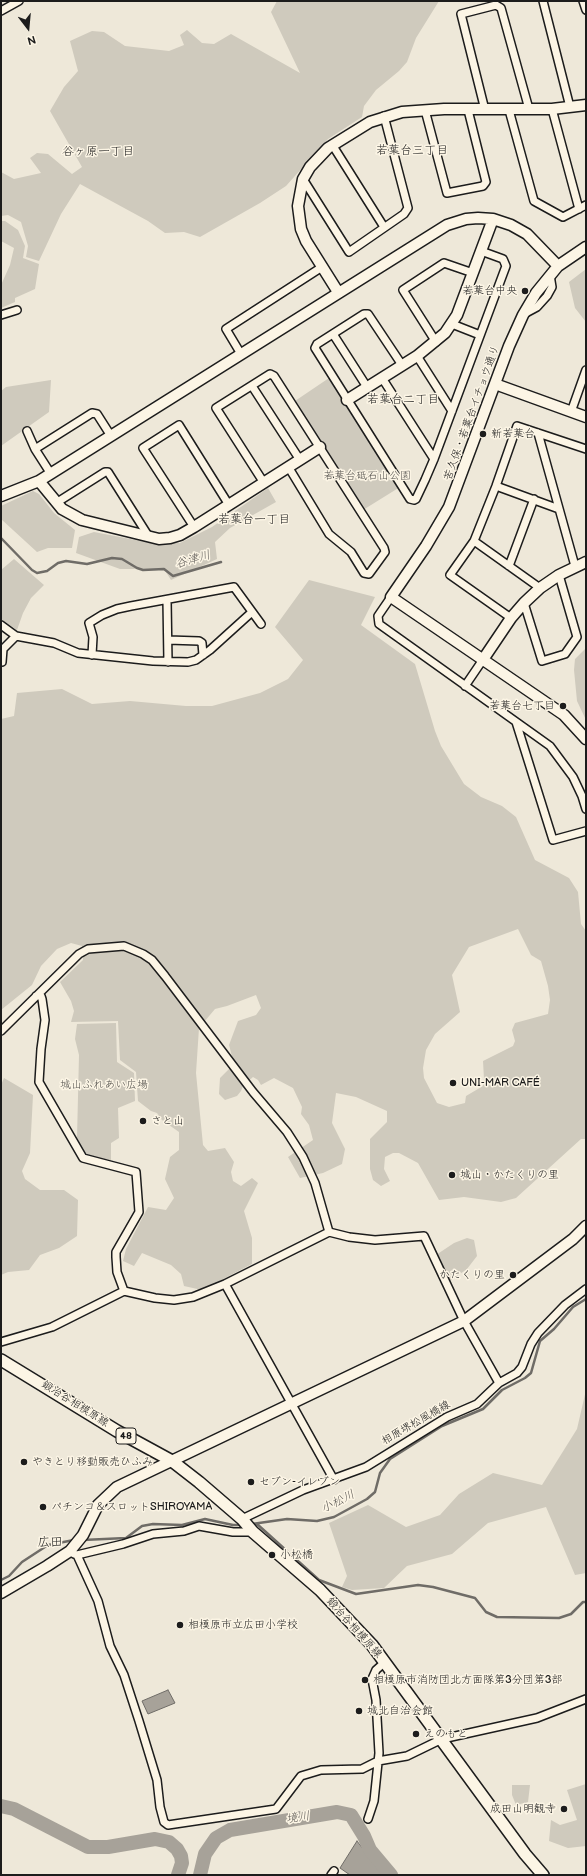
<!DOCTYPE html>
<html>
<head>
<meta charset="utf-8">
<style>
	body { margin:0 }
	#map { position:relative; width:587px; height:1876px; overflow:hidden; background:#eee8d9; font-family:"Balsamiq Sans",sans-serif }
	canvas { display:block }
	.frame { position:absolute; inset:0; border:2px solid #1c1c1c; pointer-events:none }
	.north { position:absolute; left:8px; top:8px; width:40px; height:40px; -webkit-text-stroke:3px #fcf5e5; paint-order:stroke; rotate:164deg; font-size:11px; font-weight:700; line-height:16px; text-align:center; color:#1c1c1c }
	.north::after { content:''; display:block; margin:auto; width:14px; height:18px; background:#1c1c1c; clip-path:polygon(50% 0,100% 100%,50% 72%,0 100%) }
</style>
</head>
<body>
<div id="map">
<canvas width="587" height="1876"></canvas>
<div class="frame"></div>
<div class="north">N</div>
</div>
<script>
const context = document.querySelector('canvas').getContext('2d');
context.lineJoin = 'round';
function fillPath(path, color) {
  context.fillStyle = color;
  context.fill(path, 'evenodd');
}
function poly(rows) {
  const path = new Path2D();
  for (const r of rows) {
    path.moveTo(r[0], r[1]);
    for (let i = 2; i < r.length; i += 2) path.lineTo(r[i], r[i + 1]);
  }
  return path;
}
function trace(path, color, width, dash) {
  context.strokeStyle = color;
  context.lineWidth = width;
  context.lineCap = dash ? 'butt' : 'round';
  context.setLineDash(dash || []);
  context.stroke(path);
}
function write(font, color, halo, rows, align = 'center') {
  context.font = font + ' "Balsamiq Sans","Klee One",sans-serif';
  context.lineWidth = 3;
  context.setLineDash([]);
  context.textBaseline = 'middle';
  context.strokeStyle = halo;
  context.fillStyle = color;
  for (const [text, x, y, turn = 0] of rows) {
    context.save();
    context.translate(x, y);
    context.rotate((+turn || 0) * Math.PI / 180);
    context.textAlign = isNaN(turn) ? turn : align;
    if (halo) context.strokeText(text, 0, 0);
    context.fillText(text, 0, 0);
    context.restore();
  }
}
const green = poly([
	[277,1,439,1,416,38,407,62,399,71,376,90,364,106,362,117,328,139,286,186,260,203,200,237,184,232,165,233,148,221,80,184,61,214,39,261,26,257,28,246,21,222,8,215,1,216,1,172,14,179,41,173,30,158,37,153,48,154,72,174,82,167,50,111,64,87,78,71,70,41,92,31,104,32,125,46,169,51,184,45,180,35,187,30,202,43,214,44,231,34,300,73,271,12],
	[1,221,5,221,18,230,25,246,23,258,39,264,35,289,15,298,15,302,1,308,1,285,10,265,14,248,1,241],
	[586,269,586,322,575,308,569,282],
	[329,378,400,487,363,510,295,401],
	[51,380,49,412,1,446,1,391,6,387],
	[268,488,276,502,230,528,215,542,217,559,171,580,164,569,120,569,76,553,79,537,94,532,151,543,180,543,212,527],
	[33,491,39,494,54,513,75,530,72,548,48,548,37,552,1,519,1,506],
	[14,559,44,585,31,598,23,613,17,630,1,619,1,570],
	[309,580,375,597,361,625,415,664,435,731,441,746,464,784,481,797,502,806,516,817,535,860,569,878,578,892,581,924,586,931,586,1139,581,1139,516,1198,501,1202,464,1197,439,1200,418,1163,399,1153,393,1153,385,1157,384,1169,390,1181,381,1186,373,1180,370,1169,370,1139,387,1122,387,1111,356,1097,336,1093,332,1123,345,1149,342,1164,323,1173,300,1178,288,1157,313,1140,309,1125,301,1114,302,1107,293,1088,274,1078,261,1085,258,1080,253,1077,243,1086,241,1091,237,1096,225,1100,219,1094,220,1078,234,1064,229,1045,238,1021,256,1015,261,1008,256,995,227,1006,215,1009,199,1028,196,1073,203,1145,208,1151,225,1148,234,1162,231,1172,233,1181,241,1186,252,1178,258,1183,244,1211,252,1238,252,1264,202,1290,184,1286,181,1274,171,1265,142,1253,134,1266,123,1261,126,1249,148,1207,166,1210,174,1198,165,1179,170,1157,179,1150,179,1132,162,1120,157,1113,151,1111,138,1101,136,1072,120,1060,118,1021,71,1022,74,1011,71,1001,60,982,83,960,82,946,71,943,57,949,41,966,32,985,1,1010,1,719,14,716,17,693,62,689,92,704,130,701,186,706,212,706,260,693,288,679,303,660,275,627],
	[518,929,531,955,541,961,548,986,550,1000,548,1014,515,1023,512,1030,515,1041,513,1046,483,1061,484,1079,483,1086,466,1096,465,1103,449,1107,437,1103,424,1078,423,1068,426,1050,435,1034,460,1012,452,975,469,947],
	[586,648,586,720,577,701,574,670,575,659],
	[116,1023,117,1062,134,1073,135,1101,118,1108,119,1138,111,1143,111,1160,85,1156,77,1138,79,1055,75,1039,77,1024],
	[4,1078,33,1095,30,1153,22,1171,25,1179,40,1190,64,1190,78,1200,77,1236,59,1248,40,1255,29,1270,8,1272,1,1275,1,1085],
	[467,1238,474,1240,477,1256,467,1269,450,1281,436,1255,454,1243],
	[586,1390,586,1573,575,1575,546,1507,488,1523,452,1554,407,1566,384,1588,352,1590,342,1587,347,1576,329,1523,368,1505,406,1527,440,1515,459,1494,493,1473,542,1485,577,1429],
	[586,1784,586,1846,568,1848,549,1841,551,1820,560,1825,577,1820,567,1790],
	[512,1785,530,1785,528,1802,516,1805,512,1795]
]);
const water = poly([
	[168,1690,175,1703,148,1714,142,1701,168,1690],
	[357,1841,383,1875,350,1875,340,1868,357,1841]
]);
const stream = poly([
	[1,538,32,570,37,573,47,571,58,563,66,561,87,564,112,558,122,559,137,568,143,570,164,569,173,576,221,562],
	[252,1524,287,1519,317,1521,334,1517,367,1499,375,1492,380,1473,390,1459,442,1426,483,1409,502,1390,525,1378,531,1373,540,1341,554,1329,573,1307,586,1299],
	[257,1524,319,1580,356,1594,418,1585,433,1587,475,1598,486,1612,497,1617,559,1618,571,1614,583,1602,586,1602],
	[83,1540,126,1538,142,1526,153,1524,182,1525,205,1519,233,1525,243,1525],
	[1,1580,9,1576,22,1562,48,1545,74,1540]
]);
const river = poly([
	[1,1806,14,1809,88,1847,108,1847,155,1839,169,1842,177,1849,181,1856,182,1863,178,1875],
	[200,1875,205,1854,216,1838,230,1830,337,1812,351,1815,364,1836,370,1850,391,1875]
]);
const street = poly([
	[543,1,570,107],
	[583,1,586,10],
	[1,11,19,1],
	[552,109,579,209],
	[425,110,447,193,483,186,486,182,468,110],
	[485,110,461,14,496,5,501,8,529,109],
	[509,110,534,201,563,217,586,205],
	[333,146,384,227],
	[303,179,349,252,404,214,408,208,384,116],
	[524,314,537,307,547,296,552,287,550,275],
	[1,315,17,310],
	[452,324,480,335],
	[333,334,367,387],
	[436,342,403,290,444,263,473,273],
	[241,354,226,329,322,267],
	[417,356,452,411],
	[402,365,368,314,364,314,317,344,315,348,410,499,414,500,416,499,425,480,434,459,506,266,503,259,481,251],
	[382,378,434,459],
	[252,386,300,460],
	[571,412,586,370],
	[27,431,35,449],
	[538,433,575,566],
	[51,474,35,449,92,413,97,414,111,436],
	[264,483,216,408,270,374,274,376,384,548,385,552,369,574,364,573,351,552,329,534,289,468],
	[496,486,559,509],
	[56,503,105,472,108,472,149,537],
	[194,527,143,448,179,425,229,505],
	[474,541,540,588],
	[509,566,534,499],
	[391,597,378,616,379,624,550,746,573,777,582,796,586,809],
	[167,600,168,662],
	[524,603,542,661,565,654,577,637,559,575],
	[511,618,450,575,474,541,496,486,517,426,586,449],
	[1,625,16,636,54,643,78,653,153,661,188,662,196,660,210,650,252,612],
	[168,640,199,641,202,643,203,655],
	[92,655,93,637,89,623,102,615,117,609,131,606,234,587,261,624],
	[2,662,3,649,16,636],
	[465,686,482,661],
	[516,722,553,840,586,831],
	[36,996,41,996,42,999,45,1020,41,1049,39,1082,83,1158,136,1172,139,1212,116,1252,116,1257,117,1272,124,1291],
	[1,1031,79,954,88,949,124,946,143,954,152,960,165,976,253,1092,287,1132,303,1157,315,1183,329,1232],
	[225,1284,334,1480],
	[1,1342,52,1327,124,1291,155,1298,174,1300,193,1297,225,1284,329,1232,349,1237,375,1240,424,1236,464,1321,499,1383],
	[242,1519,303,1490,366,1467,447,1417,477,1404,499,1383,517,1373,522,1367,531,1344,538,1333,565,1305,586,1289],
	[74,1554,77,1555,123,1544,153,1534,184,1531,199,1526,233,1532,253,1532],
	[77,1555,98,1601,110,1646,124,1675,139,1721,157,1780,160,1807,164,1822,168,1825,276,1809,301,1776,321,1770,362,1769,378,1761,407,1756,442,1739,537,1718,586,1699],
	[368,1819,374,1801,379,1753,376,1700,372,1679,376,1670,385,1662],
	[331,1875,334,1871]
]);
const secondary = poly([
	[586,247,558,266,536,293,523,315,509,346,449,507,426,546,391,597,564,715,586,739],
	[338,292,306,241,301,229,298,206,303,179,310,167,328,148,370,122,402,112,444,109,552,109,586,105],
	[495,384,586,417],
	[347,400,417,356,445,333,457,315,493,219],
	[39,481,62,509,82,520,159,539,170,538,180,535,194,527,320,447],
	[1,496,39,481,447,225,466,219,478,218,493,219,511,225,527,234,558,266],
	[482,661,511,618,524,603,540,588,559,575,586,562],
	[1,1593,47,1566,70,1551,83,1535,98,1505,117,1487,464,1321,573,1239,586,1226]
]);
const primary = poly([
	[1,1360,117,1431,172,1461,199,1482,242,1519,253,1532,320,1590,372,1645,525,1854,543,1875]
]);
const markers = [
	[525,291,4,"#1c1c1c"],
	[483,434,4,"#1c1c1c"],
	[563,706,4,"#1c1c1c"],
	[453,1083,4,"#1c1c1c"],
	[143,1121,4,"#1c1c1c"],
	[452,1175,4,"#1c1c1c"],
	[513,1275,4,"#1c1c1c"],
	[24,1462,4,"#1c1c1c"],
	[251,1482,4,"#1c1c1c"],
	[43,1507,4,"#1c1c1c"],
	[272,1555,4,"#1c1c1c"],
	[180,1625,4,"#1c1c1c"],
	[365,1680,4,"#1c1c1c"],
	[359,1711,4,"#1c1c1c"],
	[416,1734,4,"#1c1c1c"],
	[564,1809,4,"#1c1c1c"]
];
const shields = [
	[126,1436,20]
];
const shieldNames = [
	["48",126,1436]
];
const poiNames = [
	["若葉台中央",517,291,"right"],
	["新若葉台",491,434],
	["若葉台七丁目",555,706,"right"],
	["UNI-MAR CAFÉ",461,1083],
	["さと山",151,1121],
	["城山・かたくりの里",460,1175],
	["かたくりの里",505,1275,"right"],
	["やきとり移動販売ひふみ",32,1462],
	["セブン-イレブン",259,1482],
	["パチンコ＆スロットSHIROYAMA",51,1507],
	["小松橋",280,1555],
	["相模原市立広田小学校",188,1625],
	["相模原市消防団北方面隊第3分団第3部",373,1680],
	["城北自治会館",367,1711],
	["えのもと",424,1734],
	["成田山明観寺",556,1809,"right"]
];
const streetNames = [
	["苦久保・若葉台イチョウ通り",472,413,-70],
	["鍛冶谷相模原線",75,1404,32],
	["相原堺松風橋線",416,1423,-30],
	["鍛冶谷相模原線",354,1628,48]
];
const parkNames = [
	["若葉台砥石山公園",367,476],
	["城山ふれあい広場",104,1085]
];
const neighbourhoodNames = [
	["若葉台三丁目",412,151],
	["谷ヶ原一丁目",98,152],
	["若葉台二丁目",403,400],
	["若葉台一丁目",254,520]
];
const waterNames = [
	["谷津川",193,560,-16],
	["小松川",338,1502,-27],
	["境川",298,1818,-9]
];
const quarterNames = [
	["広田",50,1543]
];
fillPath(green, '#cfcabd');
fillPath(water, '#a7a299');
trace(water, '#6f6c67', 1);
trace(stream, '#6f6c67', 2.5);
trace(river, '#a7a299', 14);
trace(street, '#1c1c1c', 10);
trace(secondary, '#1c1c1c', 13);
trace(primary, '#1c1c1c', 14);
trace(street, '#fcf5e5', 7);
trace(secondary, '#fcf5e5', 10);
trace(primary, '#fcf5e5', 11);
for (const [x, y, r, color] of markers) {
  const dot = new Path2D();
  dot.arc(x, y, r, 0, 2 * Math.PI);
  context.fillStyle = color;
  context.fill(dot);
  trace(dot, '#fcf5e5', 1.5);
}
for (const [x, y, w] of shields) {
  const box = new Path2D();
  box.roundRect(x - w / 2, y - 8, w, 16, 3);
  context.fillStyle = '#fcf5e5';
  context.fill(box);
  trace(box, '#1c1c1c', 1);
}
write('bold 10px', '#1c1c1c', null, shieldNames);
write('11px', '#1c1c1c', '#fcf5e5', poiNames, 'left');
write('11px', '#1c1c1c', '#fcf5e5', streetNames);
write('11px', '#52504c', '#fcf5e5', parkNames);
write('12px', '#1c1c1c', '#fcf5e5', neighbourhoodNames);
write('italic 12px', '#5b5854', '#fcf5e5', waterNames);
write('13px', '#1c1c1c', '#fcf5e5', quarterNames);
</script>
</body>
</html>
